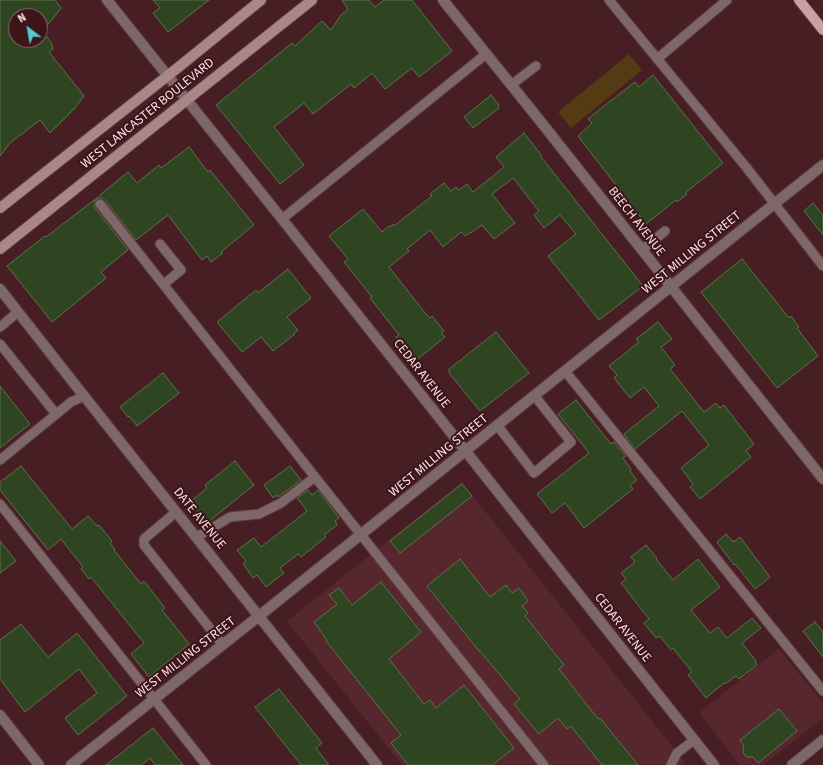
<!DOCTYPE html>
<html>
<head>
<meta charset="utf-8">
<style>
	body { margin:0 }
	#map { position:relative; width:823px; height:765px; overflow:hidden; background:#471e24; font-family:"Source Sans 3",sans-serif }
	canvas { display:block }
	.north { position:absolute; left:8px; top:8px; width:40px; height:40px; box-sizing:border-box; background:#3c141a; border:1px solid #89686c; border-radius:50%; rotate:329deg; font-size:11px; font-weight:700; line-height:16px; text-align:center; color:#fce6e7 }
	.north::after { content:''; display:block; margin:auto; width:14px; height:18px; background:#53cdcb; clip-path:polygon(50% 0,100% 100%,50% 72%,0 100%) }
</style>
</head>
<body>
<div id="map">
<canvas width="823" height="765"></canvas>
<div class="north">N</div>
</div>
<script>
const context = document.querySelector('canvas').getContext('2d');
context.lineJoin = 'round';
function fillPath(path, color) {
  context.fillStyle = color;
  context.fill(path, 'evenodd');
}
function poly(rows) {
  const path = new Path2D();
  for (const r of rows) {
    path.moveTo(r[0], r[1]);
    for (let i = 2; i < r.length; i += 2) path.lineTo(r[i], r[i + 1]);
  }
  return path;
}
function trace(path, color, width, dash) {
  context.strokeStyle = color;
  context.lineWidth = width;
  context.lineCap = dash ? 'butt' : 'round';
  context.setLineDash(dash || []);
  context.stroke(path);
}
function write(font, color, halo, rows, align = 'center') {
  context.font = font + ' "Source Sans 3",sans-serif';
  context.lineWidth = 4;
  context.setLineDash([]);
  context.textBaseline = 'middle';
  context.strokeStyle = halo;
  context.fillStyle = color;
  for (const [text, x, y, turn = 0] of rows) {
    context.save();
    context.translate(x, y);
    context.rotate((+turn || 0) * Math.PI / 180);
    context.textAlign = isNaN(turn) ? turn : align;
    if (halo) context.strokeText(text, 0, 0);
    context.fillText(text, 0, 0);
    context.restore();
  }
}
const built = poly([
	[462,482,687,765,402,765,287,621],
	[779,649,823,703,823,718,763,765,740,765,699,713]
]);
const green = poly([
	[629,54,642,70,571,128,558,112]
]);
const building = poly([
	[0,0,55,0,61,8,51,21,42,30,52,44,53,49,49,52,84,96,75,108,50,133,40,120,10,143,0,156,0,0],
	[16,16,40,16,40,40,16,40,16,16],
	[153,0,209,0,168,32,153,13,160,8,153,0],
	[342,0,369,0,375,7,384,0,412,0,452,51,419,77,412,68,385,89,372,73,354,88,351,84,313,114,304,103,274,127,304,165,280,184,216,105,292,43,295,46,322,21,331,30,341,15,348,9,342,0],
	[653,75,723,163,685,193,687,194,677,202,676,200,646,224,578,136,592,123,588,119,604,106,635,82,639,87,653,75],
	[491,95,499,105,498,107,499,108,473,128,464,117,491,95],
	[524,133,542,156,541,157,557,177,643,286,599,320,548,256,576,234,560,215,544,228,534,215,539,211,513,178,492,194,515,223,494,239,482,225,471,233,471,232,465,236,461,232,443,247,430,230,407,249,409,251,389,267,426,314,430,318,432,316,444,331,441,333,445,337,415,361,396,337,399,335,370,298,372,297,344,262,348,259,329,236,363,209,382,232,389,226,390,227,393,224,394,226,432,196,430,194,444,183,451,191,456,187,459,190,467,184,473,192,504,167,496,157,524,133],
	[189,147,208,172,210,170,254,225,221,252,223,253,211,262,207,256,202,260,168,215,136,240,105,200,102,198,97,199,94,202,95,208,128,250,101,272,106,278,52,322,7,266,45,236,46,237,102,194,101,194,128,172,137,183,159,165,161,168,189,147],
	[813,203,823,215,823,235,804,211,813,203],
	[742,259,789,318,791,316,799,327,797,328,818,356,777,388,701,292,742,259],
	[288,269,311,298,287,317,298,330,294,333,295,334,273,351,261,337,242,352,217,322,256,290,258,293,288,269],
	[658,322,672,339,661,347,675,365,670,369,704,412,716,403,720,408,724,405,754,444,746,451,751,457,700,499,690,487,693,484,681,468,709,445,682,411,635,449,624,434,659,406,644,387,630,398,614,378,617,375,609,366,639,342,636,339,658,322],
	[496,332,529,373,480,411,449,373,450,372,448,370,496,332],
	[163,373,179,393,137,426,129,416,128,417,120,407,163,373],
	[0,386,30,424,0,448,0,386],
	[576,400,611,444,614,442,626,456,623,458,631,469,630,471,637,480,630,485,633,489,584,528,565,503,552,513,537,494,589,453,558,414,576,400],
	[235,461,254,485,207,523,190,502,207,488,205,485,235,461],
	[21,466,72,529,88,516,97,526,99,525,112,541,110,543,115,549,114,550,141,584,144,581,165,608,162,610,189,644,149,677,131,654,144,643,91,577,89,579,81,569,83,567,61,539,48,550,0,490,0,482,21,466],
	[290,466,301,480,278,497,277,495,273,498,264,485,290,466],
	[462,484,472,496,400,553,390,541,462,484],
	[308,490,312,495,318,490,339,518,335,521,337,525,324,535,326,537,301,557,298,554,280,568,284,573,266,587,257,575,253,578,243,564,246,561,237,550,254,538,261,547,307,511,297,498,308,490],
	[726,534,732,541,733,540,734,542,740,537,770,577,755,589,735,564,734,565,717,542,726,534],
	[0,541,16,561,0,573,0,541],
	[646,545,657,558,656,559,673,580,698,559,720,587,691,610,710,633,718,627,727,638,752,618,761,628,742,643,756,661,755,662,757,665,739,679,736,676,725,684,724,683,706,698,688,675,692,672,673,648,671,650,660,636,656,638,644,623,649,619,627,591,628,591,621,583,626,579,621,573,635,562,631,557,646,545],
	[460,559,490,597,506,585,512,593,519,588,528,601,522,606,528,613,525,616,564,665,559,669,598,719,600,718,638,765,602,765,571,726,567,729,558,718,539,734,514,704,520,699,480,651,479,651,427,586,460,559],
	[381,582,421,632,389,659,424,704,430,700,436,708,464,685,514,748,492,765,408,765,391,743,401,735,326,641,327,640,314,622,337,604,329,595,339,588,352,605,381,582],
	[815,622,823,632,823,657,803,631,815,622],
	[21,624,48,657,77,633,127,696,78,735,65,718,97,693,79,669,25,712,0,679,0,640,21,624],
	[279,689,322,743,316,748,329,765,301,765,255,707,279,689],
	[779,709,797,731,758,763,753,757,747,757,744,754,743,751,744,746,740,740,779,709],
	[153,728,183,765,155,765,150,758,141,765,106,765,153,728]
]);
const lane = poly([
	[609,0,746,167,823,266],
	[657,59,727,0],
	[511,85,536,66],
	[100,204,315,477,544,765],
	[282,219,486,54],
	[160,244,181,270,164,284],
	[642,250,665,231],
	[0,327,18,312],
	[0,344,56,414],
	[565,371,823,691],
	[497,425,534,473,571,442,534,395],
	[0,460,71,402,84,396],
	[0,504,154,699,206,765],
	[176,512,144,539,144,545,223,645],
	[197,537,230,517,259,514,281,503,315,477],
	[671,765,677,753,694,740]
]);
const street = poly([
	[107,0,282,219,714,765],
	[443,0,541,122,823,479],
	[0,289,84,396,377,765],
	[0,715,39,765],
	[71,765,259,616,565,371,823,165],
	[792,765,823,740]
]);
const secondary = poly([
	[0,208,180,66,261,0],
	[0,249,312,0]
]);
const primary = poly([
	[799,0,823,30]
]);
const streetNames = [
	["WEST LANCASTER BOULEVARD",148,114,-39],
	["BEECH AVENUE",636,222,52],
	["WEST MILLING STREET",692,253,-39],
	["CEDAR AVENUE",421,374,52],
	["WEST MILLING STREET",439,456,-39],
	["DATE AVENUE",199,519,51],
	["CEDAR AVENUE",622,628,52],
	["WEST MILLING STREET",186,658,-38]
];
fillPath(built, '#57272e');
fillPath(green, '#553b13');
fillPath(building, '#2f4421');
trace(building, '#5b724c', 1);
trace(lane, '#603a3f', 11);
trace(street, '#603a3f', 12);
trace(secondary, '#603a3f', 12);
trace(primary, '#603a3f', 12);
trace(lane, '#7d6768', 9);
trace(street, '#7d6768', 10);
trace(secondary, '#a98789', 10);
trace(primary, '#cc9fa2', 10);
write('13px', '#fce6e7', '#3c141a', streetNames);
</script>
</body>
</html>
